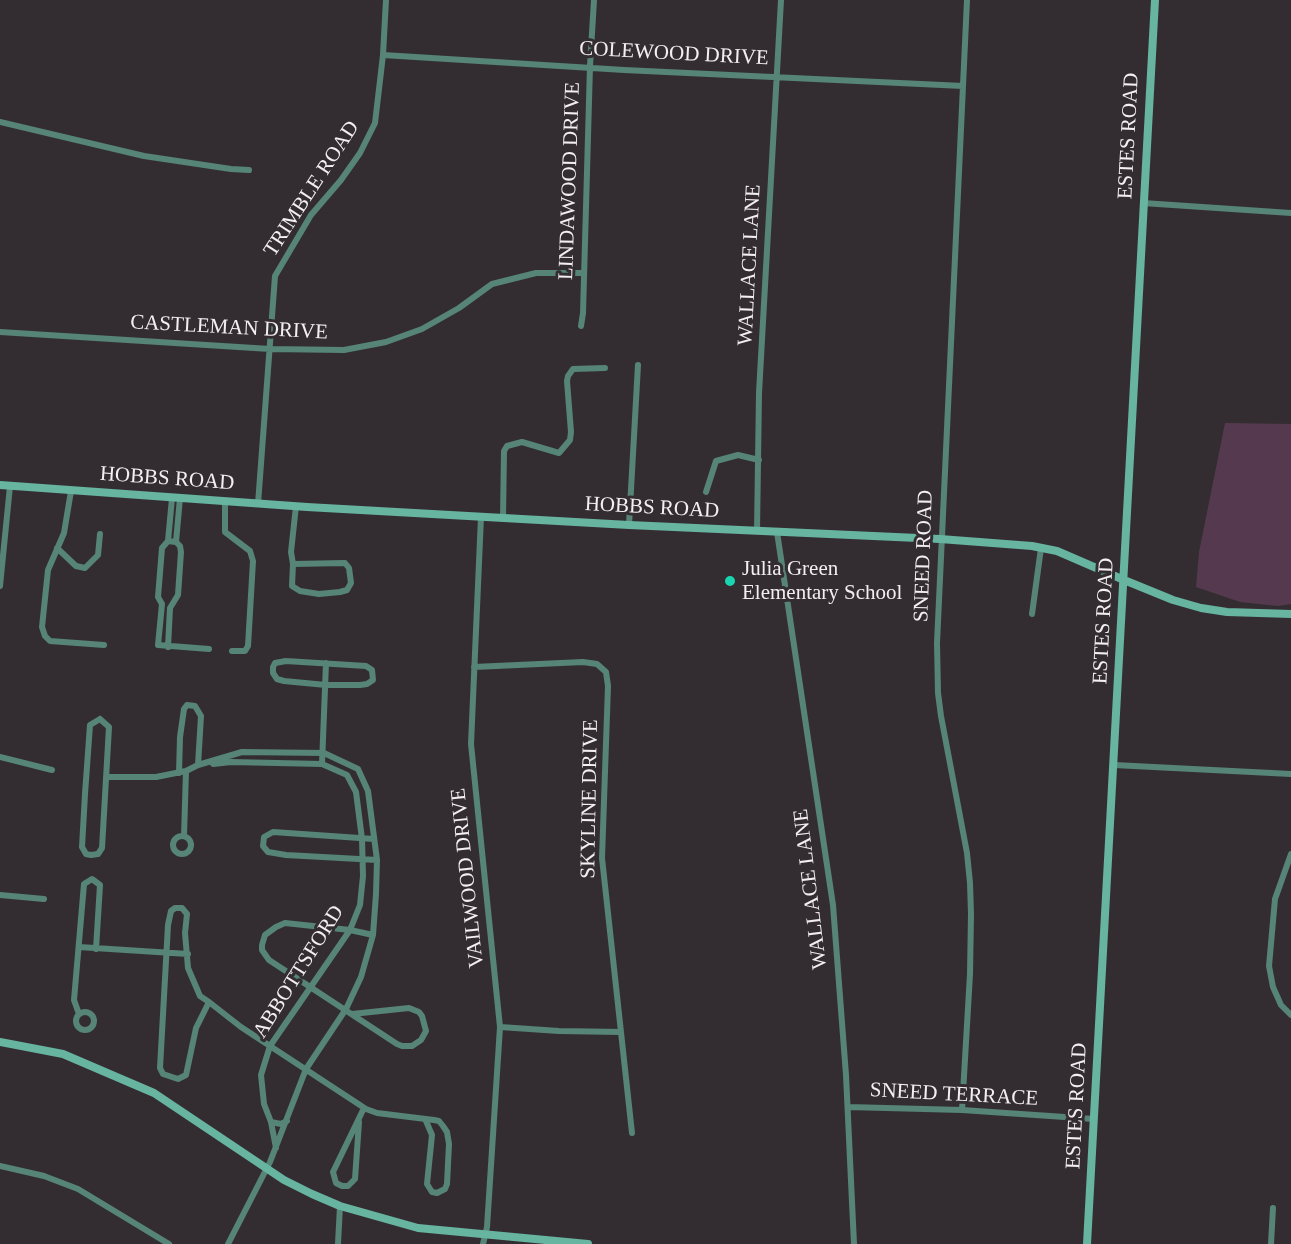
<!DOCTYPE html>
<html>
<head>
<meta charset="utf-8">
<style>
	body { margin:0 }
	canvas { display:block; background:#332d31 }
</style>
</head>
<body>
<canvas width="1291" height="1244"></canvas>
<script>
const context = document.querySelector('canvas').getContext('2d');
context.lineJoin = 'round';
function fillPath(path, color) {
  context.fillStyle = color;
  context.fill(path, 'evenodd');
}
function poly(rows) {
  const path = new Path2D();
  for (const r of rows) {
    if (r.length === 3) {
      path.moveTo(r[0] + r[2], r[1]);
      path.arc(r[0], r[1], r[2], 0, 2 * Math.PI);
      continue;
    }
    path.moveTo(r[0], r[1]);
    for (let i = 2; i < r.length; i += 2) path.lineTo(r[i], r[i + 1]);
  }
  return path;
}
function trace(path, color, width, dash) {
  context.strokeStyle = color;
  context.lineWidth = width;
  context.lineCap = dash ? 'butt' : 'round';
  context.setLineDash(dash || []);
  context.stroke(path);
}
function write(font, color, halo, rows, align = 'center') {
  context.font = font + ' Georgia,serif';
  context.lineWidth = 6;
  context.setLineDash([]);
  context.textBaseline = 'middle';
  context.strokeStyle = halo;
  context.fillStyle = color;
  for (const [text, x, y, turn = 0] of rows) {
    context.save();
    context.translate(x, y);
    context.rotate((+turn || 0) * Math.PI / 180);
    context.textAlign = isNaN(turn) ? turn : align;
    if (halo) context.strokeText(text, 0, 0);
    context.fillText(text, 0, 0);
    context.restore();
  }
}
const green = poly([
	[1225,423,1291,424,1291,604,1278,606,1240,602,1196,587,1199,552]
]);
const street = poly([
	[383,55,624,70,963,86],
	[0,122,144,156,231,169,249,170],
	[1143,203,1291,213],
	[581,326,583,313,590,66,594,0],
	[0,332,270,349,344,350,386,342,422,329,459,308,492,284,536,273,584,273],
	[71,491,64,533,48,570,42,627,45,636,50,641,104,645],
	[706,492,716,461,738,455,759,460],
	[225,502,225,532,250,551,253,561,248,646,245,651,232,651],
	[258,504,275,276,311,215,341,180,360,153,375,123,383,55,386,0],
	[481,517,471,744,500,1027,487,1227,483,1244],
	[503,518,504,451,507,446,522,442,559,453,570,440,571,432,567,381,568,376,573,369,605,368],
	[629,525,638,365],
	[757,531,759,393,781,0],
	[777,532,833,905,846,1075,854,1244],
	[168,541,172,498],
	[176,542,168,541,162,548,158,597,162,604,158,645,209,649],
	[176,542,180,498],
	[57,548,76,566,85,568,98,555,100,534],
	[293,564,292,586,300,591,319,594,340,592,347,590,351,583,349,568,345,563,293,564,291,552,296,506],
	[0,586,10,486],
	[1032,614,1041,548],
	[168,647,170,608,178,595,181,552,180,546,176,542],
	[286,661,366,666,372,670,373,680,367,684,360,685,326,685,284,681,277,679,273,673,273,667,275,663,286,661],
	[474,667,583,662,597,664,606,672,608,686,602,858,632,1133],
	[100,719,109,727,102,848,98,854,91,855,86,854,82,847,85,794,90,725,100,719],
	[0,757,52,770],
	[213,764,231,762,322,764,347,775,356,792,362,839,363,876,360,905,350,930,270,1046,261,1075,264,1104,271,1122,281,1124,287,1121],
	[322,764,326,663],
	[1114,765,1291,774],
	[179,773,180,737,184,709,187,705,195,706,201,716,198,765],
	[106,777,156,777,186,771,198,765,242,752,324,753,358,769,368,791,377,860,376,894,373,935,361,977,346,1009,306,1069,270,1162,228,1244],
	[182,845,9],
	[184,836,186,771],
	[374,839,273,832,264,837,263,846,268,852,286,855,377,860],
	[1291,854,1275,899,1269,966,1273,987,1281,1005,1291,1015],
	[0,895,44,899],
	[79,947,188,954],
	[209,1002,196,1028,186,1075,178,1079,163,1074,160,1068,168,925,171,911,175,908,182,908,187,914,185,933,188,968,200,996,209,1002,241,1027,366,1109,377,1113,434,1120,439,1121,443,1126,447,1132,449,1144,447,1184,445,1189,437,1193,432,1192,427,1184,432,1135,426,1121],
	[85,1021,9],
	[79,1014,74,1000,84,884,92,879,100,885,96,949],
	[352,1014,409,1008,419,1012,422,1016,426,1031,421,1040,412,1046,402,1046,397,1044,269,960,262,950,262,945,265,935,276,927,285,923,350,930,373,935],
	[500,1027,559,1031,621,1032],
	[848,1107,962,1110,1094,1119],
	[962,1110,970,974,971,914,970,883,967,853,941,716,938,693,937,643,967,0],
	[271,1122,276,1148],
	[359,1122,355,1179,348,1186,342,1186,336,1183,333,1172,364,1108],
	[0,1166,44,1176,78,1189,169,1244],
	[338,1244,340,1206],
	[1271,1244,1273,1208]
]);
const secondary = poly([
	[0,485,307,507,629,525,940,539,1032,546,1057,551,1124,580,1173,600,1201,608,1227,612,1291,614],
	[0,1042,63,1054,154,1093,284,1180,312,1194,340,1206,418,1228,588,1244],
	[1087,1244,1155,0]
]);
const markers = [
	[730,581,6,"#19d5b2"]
];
const streetNames = [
	["COLEWOOD DRIVE",674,54,3],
	["ESTES ROAD",1129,136,-87],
	["LINDAWOOD DRIVE",570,181,-88],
	["TRIMBLE ROAD",312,189,-57],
	["WALLACE LANE",750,265,-87],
	["CASTLEMAN DRIVE",229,328,3],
	["HOBBS ROAD",167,479,4],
	["HOBBS ROAD",652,508,3],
	["SNEED ROAD",924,556,-88],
	["ESTES ROAD",1104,621,-87],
	["SKYLINE DRIVE",590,799,-89],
	["VAILWOOD DRIVE",468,878,-96],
	["WALLACE LANE",811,889,-97],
	["ABBOTTSFORD",299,972,-58],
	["SNEED TERRACE",954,1095,3],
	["ESTES ROAD",1077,1106,-87]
];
const poiNames = [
	["Julia Green",742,569],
	["Elementary School",742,593]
];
fillPath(green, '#55394f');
trace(street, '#568477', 6);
trace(secondary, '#67b4a0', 8);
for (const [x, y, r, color] of markers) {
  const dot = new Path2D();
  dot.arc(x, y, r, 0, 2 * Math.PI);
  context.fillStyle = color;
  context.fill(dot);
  trace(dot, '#332d31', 2);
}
write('21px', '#f3eef2', '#332d31', streetNames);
write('21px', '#f3eef2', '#332d31', poiNames, 'left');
</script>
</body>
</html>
